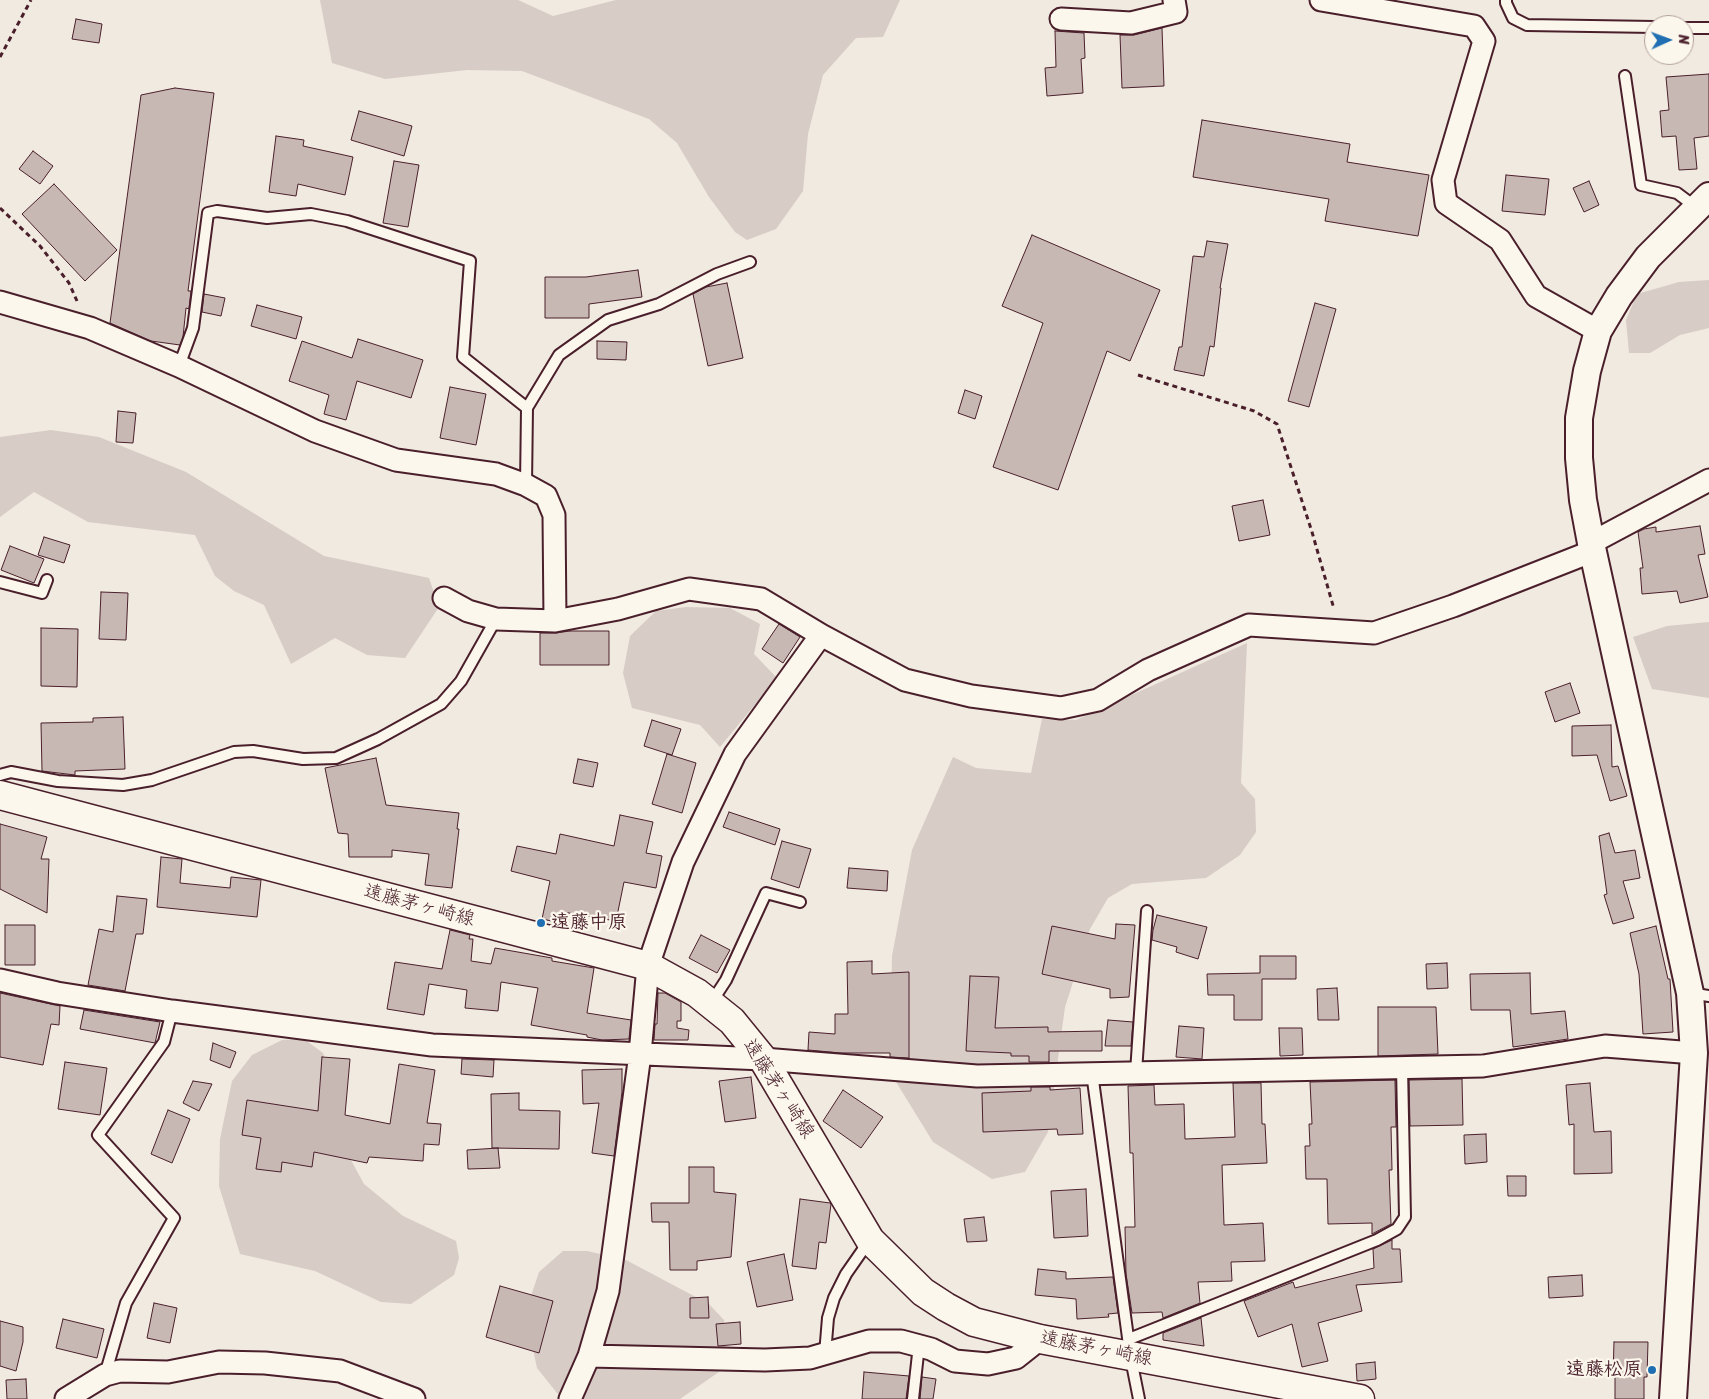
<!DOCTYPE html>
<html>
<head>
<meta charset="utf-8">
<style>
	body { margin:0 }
	#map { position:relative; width:1709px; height:1399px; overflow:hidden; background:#f0eae0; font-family:Sriracha,sans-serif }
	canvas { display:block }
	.north { position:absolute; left:1644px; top:15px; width:50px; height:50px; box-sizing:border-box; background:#fbf7ec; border:1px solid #b4a19f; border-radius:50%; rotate:88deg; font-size:14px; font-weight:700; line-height:20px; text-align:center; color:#4a1f2b }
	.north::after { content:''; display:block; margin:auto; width:18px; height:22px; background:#1f6fb2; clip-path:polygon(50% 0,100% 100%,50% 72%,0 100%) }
</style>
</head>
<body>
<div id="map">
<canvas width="1709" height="1399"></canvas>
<div class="north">N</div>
</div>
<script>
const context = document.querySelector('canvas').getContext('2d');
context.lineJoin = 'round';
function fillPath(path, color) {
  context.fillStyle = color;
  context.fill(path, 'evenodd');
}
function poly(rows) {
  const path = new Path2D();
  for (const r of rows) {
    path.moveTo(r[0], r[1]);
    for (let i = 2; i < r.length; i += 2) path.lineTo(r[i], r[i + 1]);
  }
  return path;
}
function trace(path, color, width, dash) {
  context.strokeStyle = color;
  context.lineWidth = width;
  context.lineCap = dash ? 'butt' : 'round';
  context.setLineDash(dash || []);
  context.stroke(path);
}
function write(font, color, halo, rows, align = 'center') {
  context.font = font + ' Sriracha,"Klee One",sans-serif';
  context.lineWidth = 4.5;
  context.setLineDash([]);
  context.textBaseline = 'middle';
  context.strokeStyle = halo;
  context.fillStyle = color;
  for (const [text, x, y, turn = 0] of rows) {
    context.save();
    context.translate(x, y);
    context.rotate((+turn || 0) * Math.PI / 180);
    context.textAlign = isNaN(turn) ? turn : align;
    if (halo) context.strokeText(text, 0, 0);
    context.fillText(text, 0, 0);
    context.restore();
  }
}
const green = poly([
	[320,0,518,0,553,16,616,0,900,0,883,37,856,38,823,75,808,134,803,191,776,229,747,240,735,232,709,197,677,143,649,119,522,71,467,70,385,79,332,63],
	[1709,280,1709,328,1680,335,1650,353,1629,353,1626,320,1637,294,1679,282],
	[51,430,99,437,186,472,324,556,429,578,439,607,405,658,367,655,335,638,291,664,264,605,234,591,215,576,195,535,88,522,34,492,0,517,0,437],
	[686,607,730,608,760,624,754,654,777,678,720,747,700,725,632,708,623,673,630,636,656,611],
	[1709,622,1709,698,1652,689,1633,637,1667,626],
	[1247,643,1241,783,1255,799,1256,832,1240,855,1206,878,1132,884,1108,898,1090,929,1065,1007,1048,1132,1025,1172,992,1179,933,1142,893,1077,891,1016,892,956,912,850,953,757,976,768,1031,773,1042,719,1076,720],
	[304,1039,323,1053,339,1094,346,1151,364,1184,403,1216,456,1241,459,1258,454,1275,411,1304,381,1302,315,1271,240,1254,219,1186,220,1139,232,1081,252,1055,282,1040],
	[563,1251,587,1251,626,1260,709,1304,724,1320,727,1339,726,1367,680,1399,568,1399,557,1393,537,1368,530,1335,529,1302,539,1272]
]);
const building = poly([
	[76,19,102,24,99,43,72,39,76,19],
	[1162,28,1164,86,1122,88,1120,35,1134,35,1162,28],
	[1055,31,1084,33,1085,58,1081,59,1083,93,1047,96,1045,68,1056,67,1055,31],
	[1709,74,1709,136,1694,138,1697,169,1679,170,1676,136,1662,137,1660,111,1669,110,1666,77,1709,74],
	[175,88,214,93,188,291,191,291,189,309,186,308,183,337,180,345,151,341,110,323,141,95,175,88],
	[359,111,412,126,404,156,351,140,359,111],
	[1202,120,1350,144,1347,162,1429,175,1418,236,1325,221,1329,199,1193,177,1202,120],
	[276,136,304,140,303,146,353,157,345,195,298,184,296,196,269,192,276,136],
	[33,151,53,166,40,184,19,169,33,151],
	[394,161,419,165,408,227,383,223,394,161],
	[1506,175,1549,179,1545,215,1502,211,1506,175],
	[1589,181,1599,205,1584,212,1573,188,1589,181],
	[54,184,117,250,85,281,22,214,54,184],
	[1032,235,1160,290,1130,361,1107,351,1058,490,993,467,1043,323,1002,306,1032,235],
	[1207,241,1228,244,1220,288,1221,288,1214,347,1210,346,1204,376,1174,370,1179,347,1182,347,1193,256,1204,257,1207,241],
	[638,270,642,297,589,304,589,318,545,318,545,277,586,277,638,270],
	[727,283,743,358,708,366,693,294,706,287,727,283],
	[204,294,225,298,221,316,202,312,204,294],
	[1315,303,1336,309,1309,407,1288,401,1315,303],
	[257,305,302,317,296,339,251,326,257,305],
	[358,339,423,360,411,398,357,381,346,420,324,414,329,395,289,381,302,341,352,358,358,339],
	[597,341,627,342,626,360,597,359,597,341],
	[450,387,486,394,476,445,440,438,450,387],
	[965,390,982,396,975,419,958,413,965,390],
	[118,411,136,413,133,443,116,442,118,411],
	[1263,500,1270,535,1239,541,1232,506,1263,500],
	[1700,526,1705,554,1698,555,1708,597,1680,603,1677,591,1642,594,1640,568,1643,568,1638,532,1644,529,1656,527,1656,532,1700,526],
	[44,537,70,545,64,563,38,555,44,537],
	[10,546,44,559,34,583,1,570,10,546],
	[101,592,128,593,126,640,99,639,101,592],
	[779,624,800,637,783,663,762,649,779,624],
	[41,628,78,629,77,687,41,686,41,628],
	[570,631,609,631,609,665,540,665,540,633,555,633,570,631],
	[1570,683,1580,713,1555,722,1545,692,1570,683],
	[123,717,125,769,75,771,75,775,42,771,41,723,93,722,93,718,123,717],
	[652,720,681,729,672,755,644,746,652,720],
	[1611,725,1612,767,1618,766,1627,796,1610,801,1597,755,1572,756,1572,726,1611,725],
	[667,754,696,763,682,813,652,804,667,754],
	[376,758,386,805,459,813,457,829,459,829,452,888,425,885,429,854,392,850,392,857,349,857,348,834,338,833,325,768,376,758],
	[578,759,598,763,593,787,573,783,578,759],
	[729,812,780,829,775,845,723,827,729,812],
	[620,815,653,822,646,853,662,856,656,888,624,882,616,921,563,912,561,923,542,919,550,881,511,871,517,846,556,854,560,834,614,846,620,815],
	[0,824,47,837,41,859,49,859,47,913,0,889,0,824],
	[1609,833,1615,853,1635,850,1640,878,1623,881,1634,918,1613,924,1604,895,1607,894,1599,836,1609,833],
	[782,841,811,849,799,888,771,879,782,841],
	[161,857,182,859,180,883,230,888,231,877,261,880,257,917,157,907,161,857],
	[849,868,888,871,887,891,847,888,849,868],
	[117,896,147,899,143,934,136,934,125,991,88,985,99,929,113,932,117,896],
	[1157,915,1207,927,1198,959,1176,952,1177,947,1152,940,1153,930,1157,915],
	[1116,924,1135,925,1129,997,1110,998,1110,989,1042,974,1052,926,1115,939,1116,924],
	[5,925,35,925,35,965,5,965,5,925],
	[1656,926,1668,979,1670,979,1673,1032,1643,1034,1639,974,1630,933,1656,926],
	[450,930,470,935,469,939,473,939,471,961,491,964,495,948,552,958,552,961,594,968,587,1013,631,1020,629,1039,602,1040,587,1037,587,1035,531,1025,538,988,501,982,498,1011,465,1008,467,990,429,984,424,1015,387,1009,395,962,442,969,450,930],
	[701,935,730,950,717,973,689,958,701,935],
	[1260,956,1296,956,1296,979,1262,979,1262,1020,1234,1020,1234,995,1208,995,1207,974,1260,973,1260,956],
	[872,961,872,974,909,972,909,1058,890,1057,890,1053,841,1053,808,1050,809,1032,835,1034,835,1014,848,1014,847,962,872,961],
	[1447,963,1448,988,1427,989,1426,964,1447,963],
	[1530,973,1531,1014,1565,1011,1568,1039,1513,1047,1510,1010,1471,1010,1470,974,1530,973],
	[970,976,999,977,995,1028,1048,1027,1048,1032,1102,1031,1102,1051,1049,1051,1049,1062,1029,1062,1029,1056,1011,1056,1011,1053,966,1051,970,976],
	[1337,988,1339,1020,1318,1020,1317,989,1337,988],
	[0,993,60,1006,59,1025,51,1024,43,1065,0,1057,0,993],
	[658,993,665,993,681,1002,681,1021,677,1021,677,1028,689,1030,688,1040,654,1040,655,1024,657,1024,658,993],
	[1378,1007,1436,1007,1438,1054,1378,1056,1378,1007],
	[84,1010,160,1022,155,1043,80,1029,84,1010],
	[1108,1020,1133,1022,1131,1046,1105,1046,1108,1020],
	[1179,1026,1204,1028,1202,1059,1176,1057,1179,1026],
	[1279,1028,1302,1028,1303,1055,1280,1056,1279,1028],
	[213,1043,236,1052,230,1068,210,1060,213,1043],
	[322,1057,350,1059,345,1115,390,1124,399,1064,435,1070,427,1123,441,1124,439,1145,424,1144,423,1161,369,1157,367,1163,314,1152,312,1167,282,1162,281,1172,256,1169,261,1138,242,1135,247,1100,318,1111,322,1057],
	[462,1059,494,1060,493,1077,461,1074,462,1059],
	[65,1062,107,1068,100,1115,58,1109,65,1062],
	[622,1069,622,1092,614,1156,592,1153,599,1103,583,1104,582,1070,622,1069],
	[751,1077,756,1118,725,1122,719,1081,751,1077],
	[1462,1079,1463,1125,1410,1126,1409,1080,1462,1079],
	[1395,1080,1396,1127,1391,1127,1392,1170,1389,1170,1391,1224,1372,1234,1372,1223,1328,1224,1327,1179,1306,1179,1305,1146,1310,1146,1309,1124,1312,1124,1310,1082,1395,1080],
	[193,1081,212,1084,199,1111,183,1103,193,1081],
	[1233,1083,1261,1083,1262,1124,1265,1124,1267,1163,1222,1165,1224,1225,1263,1223,1265,1261,1231,1262,1232,1281,1198,1282,1200,1303,1163,1318,1162,1312,1132,1313,1126,1274,1125,1227,1135,1227,1133,1153,1130,1153,1128,1086,1154,1085,1155,1105,1184,1104,1185,1139,1235,1137,1233,1083],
	[1590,1083,1594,1132,1611,1131,1612,1173,1574,1174,1574,1124,1569,1125,1566,1085,1590,1083],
	[1031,1087,1050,1087,1050,1090,1080,1088,1083,1134,1058,1135,1057,1129,983,1132,982,1093,1031,1091,1031,1087],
	[843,1090,883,1117,861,1148,823,1121,843,1090],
	[519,1093,519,1110,560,1111,559,1149,492,1148,491,1094,519,1093],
	[168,1110,190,1119,172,1163,151,1154,168,1110],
	[1486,1134,1487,1162,1465,1164,1464,1135,1486,1134],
	[498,1148,500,1168,468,1169,467,1150,498,1148],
	[689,1167,714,1167,714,1192,736,1194,731,1257,697,1261,697,1270,670,1270,669,1222,652,1222,651,1203,689,1203,689,1167],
	[1507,1176,1526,1176,1526,1196,1508,1196,1507,1176],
	[1086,1189,1088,1236,1054,1238,1051,1191,1086,1189],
	[800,1199,830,1203,831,1204,826,1243,819,1242,816,1269,792,1266,800,1199],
	[984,1217,987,1241,967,1242,964,1219,984,1217],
	[1392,1240,1392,1249,1400,1249,1402,1282,1356,1285,1362,1311,1318,1323,1328,1361,1302,1367,1292,1324,1258,1337,1244,1301,1293,1282,1295,1288,1374,1268,1373,1249,1392,1240],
	[784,1254,793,1300,757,1307,747,1262,784,1254],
	[1038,1269,1066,1272,1066,1279,1113,1277,1118,1313,1108,1314,1109,1317,1077,1319,1076,1299,1035,1295,1038,1269],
	[1582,1275,1583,1296,1549,1298,1548,1277,1582,1275],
	[500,1286,553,1301,539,1353,486,1337,500,1286],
	[708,1297,709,1318,690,1318,690,1298,708,1297],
	[154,1303,177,1308,170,1343,147,1338,154,1303],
	[1201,1318,1204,1346,1163,1340,1163,1333,1201,1318],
	[63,1319,104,1329,97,1358,56,1348,63,1319],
	[0,1321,23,1327,23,1342,16,1371,0,1366,0,1321],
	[740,1322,741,1344,718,1346,716,1324,740,1322],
	[1614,1342,1648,1342,1647,1377,1644,1377,1644,1399,1615,1399,1615,1376,1613,1376,1614,1342],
	[1375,1362,1376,1379,1357,1381,1356,1364,1375,1362],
	[864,1372,909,1376,906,1399,862,1399,864,1372],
	[922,1377,936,1379,933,1399,920,1399,922,1377],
	[26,1379,27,1399,7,1399,6,1380,26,1379]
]);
const path = poly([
	[0,57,31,0],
	[0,208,40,246,69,283,77,301],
	[1138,375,1254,411,1277,424,1312,532,1334,609]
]);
const service = poly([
	[1506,0,1506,3,1513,18,1527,25,1654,27],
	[1684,28,1709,28],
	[1625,76,1641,185,1677,193,1697,208],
	[179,366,193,328,208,213,217,211,267,218,311,214,347,221,470,261,463,357,527,408],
	[526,485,527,408,559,355,608,320,659,304,717,274,750,262],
	[0,582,42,593,47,580],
	[0,775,11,772,58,781,123,785,152,780,234,752,253,751,303,759,336,758,378,739,441,704,461,681,496,619],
	[1690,993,1709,996],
	[711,1003,726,980,766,893,800,902],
	[1136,1072,1147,911],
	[1092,1073,1129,1345],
	[1129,1339,1377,1240,1397,1229,1405,1217,1402,1067],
	[825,1354,828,1318,834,1298,846,1274,869,1241],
	[1131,1359,1139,1399],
	[105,1375,126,1303,174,1218,98,1135,164,1042,172,1011],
	[913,1399,919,1345]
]);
const minor = poly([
	[1321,0,1474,26,1484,41,1443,180,1446,203,1500,240,1536,296,1598,331],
	[1061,19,1131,23,1176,12,1174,0],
	[0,302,90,328,179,366,315,431,396,460,496,474,526,485,546,496,554,515,555,621,618,609,689,589,761,599,821,635],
	[1591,543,1709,480],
	[444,598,468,611,496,619,555,621],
	[0,980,57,993,172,1011,432,1045,763,1059,977,1076,1483,1066,1605,1046,1694,1053],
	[589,1356,765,1360,810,1358,869,1341,901,1341,931,1349,955,1361,988,1364,1016,1358,1040,1339],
	[66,1399,105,1375,120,1371,168,1372,219,1362,265,1363,340,1371,414,1399],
	[570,1399,589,1356,608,1291,640,1054,648,966,683,862,735,754,821,635,905,680,971,696,1061,708,1098,700,1148,670,1249,625,1374,633,1453,606,1593,551]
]);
const tertiary = poly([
	[1673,1399,1694,1053,1690,993,1591,543,1583,500,1579,458,1579,418,1587,371,1598,331,1619,296,1648,257,1709,196]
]);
const secondary = poly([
	[0,795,648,966,697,993,732,1021,763,1059,870,1240,923,1292,946,1307,974,1322,1040,1339,1360,1399]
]);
const markers = [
	[541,923,5,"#1f6fb2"],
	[1652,1370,5,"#1f6fb2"]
];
const streetNames = [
	["遠藤茅ヶ崎線",419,906,15],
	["遠藤茅ヶ崎線",778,1089,57],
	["遠藤茅ヶ崎線",1096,1349,11]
];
const poiNames = [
	["遠藤中原",551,923],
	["遠藤松原",1642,1370,"right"]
];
fillPath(green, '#d8ccc6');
fillPath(building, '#c8b8b3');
trace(building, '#4a1f2b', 1);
trace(service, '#4a1f2b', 14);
trace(minor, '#4a1f2b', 25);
trace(tertiary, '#4a1f2b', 30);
trace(secondary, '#4a1f2b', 31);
trace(path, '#4a1f2b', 3, [5, 4]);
trace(service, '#fbf7ec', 10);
trace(minor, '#fbf7ec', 21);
trace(tertiary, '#fbf7ec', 26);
trace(secondary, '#fbf7ec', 28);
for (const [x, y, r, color] of markers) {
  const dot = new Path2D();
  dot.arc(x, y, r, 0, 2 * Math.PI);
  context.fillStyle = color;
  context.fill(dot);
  trace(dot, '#fbf7ec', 2);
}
write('19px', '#4a1f2b', '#fbf7ec', streetNames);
write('bold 19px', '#4a1f2b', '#fbf7ec', poiNames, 'left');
</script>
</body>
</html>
